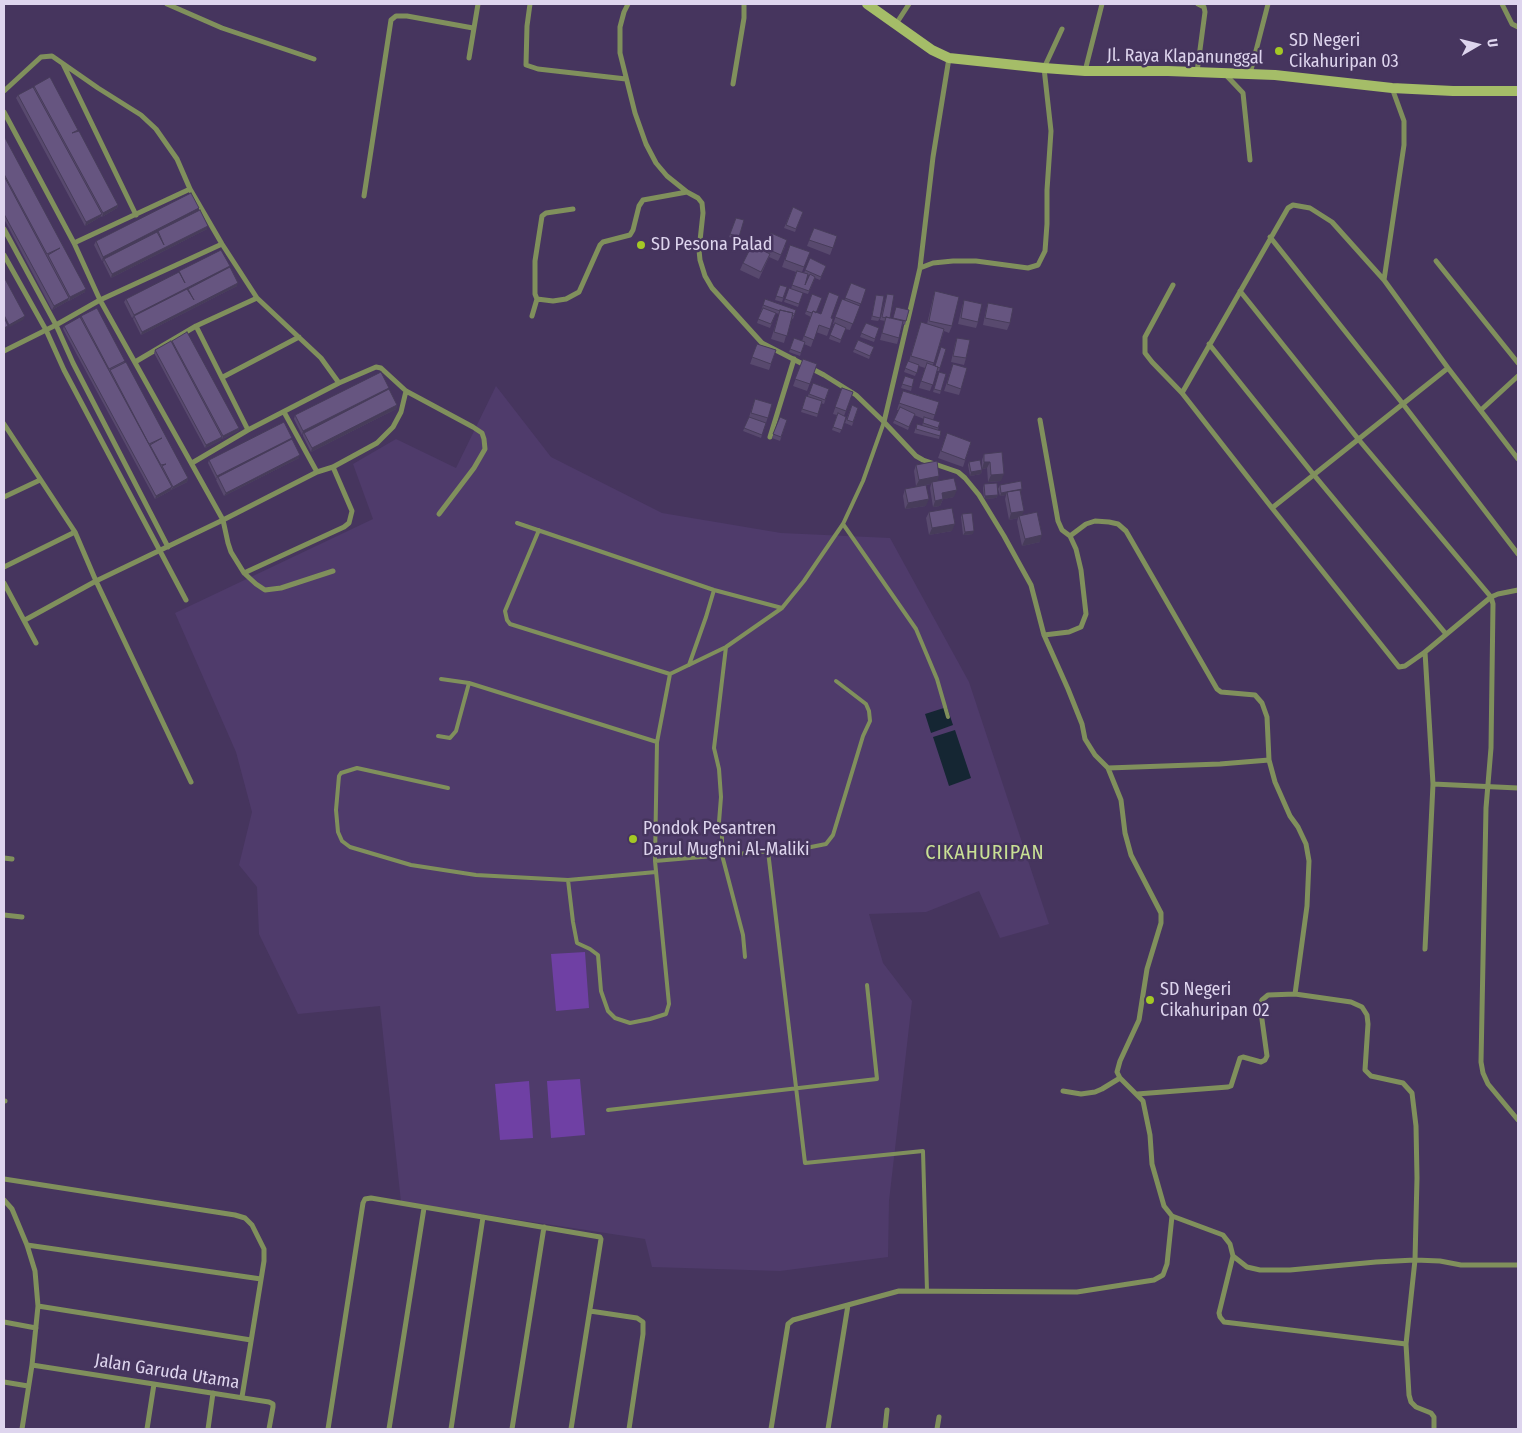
<!DOCTYPE html>
<html>
<head>
<meta charset="utf-8">
<style>
	body { margin:0 }
	#map { position:relative; width:1522px; height:1433px; overflow:hidden; background:#46355e; font-family:"Fira Sans Condensed",sans-serif }
	canvas { display:block }
	.frame { position:absolute; inset:0; border:5px solid #ded5ee; pointer-events:none }
	.north { position:absolute; left:1452px; top:20px; width:50px; height:50px; -webkit-text-stroke:4px #46355e; paint-order:stroke; rotate:82deg; font-size:14px; font-weight:700; line-height:20px; text-align:center; color:#ded5ee }
	.north::after { content:''; display:block; margin:auto; width:18px; height:22px; background:#ded5ee; clip-path:polygon(50% 0,100% 100%,50% 72%,0 100%) }
</style>
</head>
<body>
<div id="map">
<canvas width="1522" height="1433"></canvas>
<div class="frame"></div>
<div class="north">U</div>
</div>
<script>
const context = document.querySelector('canvas').getContext('2d');
context.lineJoin = 'round';
function fillPath(path, color) {
  context.fillStyle = color;
  context.fill(path, 'evenodd');
}
function poly(rows) {
  const path = new Path2D();
  for (const r of rows) {
    path.moveTo(r[0], r[1]);
    for (let i = 2; i < r.length; i += 2) path.lineTo(r[i], r[i + 1]);
  }
  return path;
}
function trace(path, color, width, dash) {
  context.strokeStyle = color;
  context.lineWidth = width;
  context.lineCap = dash ? 'butt' : 'round';
  context.setLineDash(dash || []);
  context.stroke(path);
}
function write(font, color, halo, rows, align = 'center') {
  context.font = font + ' "Fira Sans Condensed",sans-serif';
  context.lineWidth = 5;
  context.setLineDash([]);
  context.textBaseline = 'middle';
  context.strokeStyle = halo;
  context.fillStyle = color;
  for (const [text, x, y, turn = 0] of rows) {
    context.save();
    context.translate(x, y);
    context.rotate((+turn || 0) * Math.PI / 180);
    context.textAlign = isNaN(turn) ? turn : align;
    if (halo) context.strokeText(text, 0, 0);
    context.fillText(text, 0, 0);
    context.restore();
  }
}
const built = poly([
	[496,386,551,457,662,513,781,533,890,538,969,682,1049,924,1000,938,979,891,926,912,869,914,883,963,912,1001,889,1201,888,1257,780,1271,652,1267,645,1239,401,1202,380,1006,298,1014,259,934,257,887,239,865,252,812,236,752,175,613,373,519,353,464,396,439,456,468]
]);
const green = poly([
	[585,952,589,1008,556,1011,551,954],
	[580,1079,585,1135,551,1138,547,1081],
	[529,1081,533,1138,500,1140,495,1084]
]);
const water = poly([
	[947,707,953,725,931,733,925,714],
	[955,730,971,778,949,786,933,737]
]);
const lane = poly([
	[517,523,714,590,782,608],
	[843,524,916,629,937,679,948,717],
	[539,530,505,611,507,620,510,624,670,674],
	[726,647,714,748,719,769,721,797,719,822,722,835,722,855,743,935,745,957],
	[689,665,706,617,714,590],
	[441,679,469,683,657,742],
	[438,736,450,738,456,731,469,683],
	[448,788,357,768,341,773,339,776,336,810,338,832,342,841,350,847,411,865,476,875,568,880,656,872],
	[768,851,805,1163,923,1151,927,1291],
	[655,861,806,848,826,844,833,835,863,736,870,721,869,711,866,704,836,681],
	[568,880,573,922,577,943,590,949,598,955,601,991,608,1011,615,1018,630,1023,650,1019,666,1014,669,1004,655,861,657,742,670,674,726,647,782,608,804,581,843,524,863,481,884,422],
	[608,1110,877,1079,867,985]
]);
const street = poly([
	[167,4,222,28,314,59],
	[530,4,527,26,526,65,538,69,626,79],
	[628,4,624,12,620,27,620,53,635,113,646,144,656,163,667,176,687,192,698,198,702,203,703,213,699,250,700,260,705,276,712,288,762,343,824,375,856,395,884,422,916,456,923,460,958,472,965,478,979,495,1004,536,1031,585,1044,635,1068,689,1082,724,1085,739,1095,755,1108,768,1121,800,1125,833,1131,855,1161,913,1161,923,1147,969,1139,1020,1120,1061,1117,1072,1120,1078,1143,1101,1150,1135,1152,1164,1164,1206,1172,1216,1223,1235,1230,1244,1233,1256,1247,1267,1260,1270,1290,1270,1376,1262,1415,1260,1440,1261,1461,1265,1518,1265],
	[1502,4,1512,24,1518,27],
	[896,24,909,4],
	[469,58,478,4],
	[63,64,136,215],
	[1085,71,1102,4],
	[1197,72,1205,12,1204,7,1198,4],
	[1225,74,1243,93,1250,160],
	[1250,74,1268,4],
	[733,84,744,18,744,4],
	[1392,88,1404,121,1404,145,1384,280,1448,368,1518,459],
	[4,91,41,57,52,56,98,88,141,115,156,129,177,159,190,189,222,244,257,298,321,358,339,383],
	[4,112,74,243,100,300,223,520,228,543,231,552,244,573,344,527,349,523,352,511,333,467],
	[364,196,391,20,396,16,407,16,473,28],
	[4,229,56,325,73,363,168,547],
	[1270,237,1403,404,1518,554],
	[74,243,190,189],
	[4,255,46,330,64,370,186,600],
	[1436,261,1518,363],
	[920,268,933,157,949,58],
	[1173,285,1145,337,1145,353,1152,362,1182,393,1272,508],
	[1240,291,1359,440,1491,597,1493,604,1491,748,1486,808,1481,1062,1483,1073,1488,1084,1518,1120],
	[537,299,535,294,535,261,542,216,546,213,573,209],
	[532,316,537,299,553,301,566,299,579,292,600,245,603,242,630,235,633,230,639,206,643,200,687,192],
	[196,326,248,430],
	[1209,344,1314,475,1446,634],
	[4,351,56,325,100,300,222,244],
	[135,362,196,326,257,298],
	[1448,368,1272,508,1399,667,1405,666,1425,652,1491,597,1498,594,1518,590],
	[223,377,299,337],
	[1182,393,1288,208,1293,205,1310,208,1332,222,1384,280],
	[1481,410,1518,376],
	[284,412,317,472],
	[1040,420,1058,521,1062,530,1070,536],
	[884,422,920,268,933,263,953,261,976,261,1028,268,1038,265,1045,251,1047,224,1047,190,1051,131,1044,68,1062,29],
	[4,424,75,532,96,581,191,782],
	[770,437,794,359],
	[192,463,248,430,339,383,376,367,381,368,406,391,473,427,482,433,484,439,485,449,474,468,439,514],
	[4,497,40,480],
	[4,567,75,532],
	[244,573,256,584,265,590,281,588,333,571],
	[4,583,36,643],
	[25,620,96,581,223,520,317,472,333,467,377,443,393,427,401,412,406,391],
	[1044,635,1069,632,1081,627,1086,614,1081,570,1076,549,1070,536,1086,524,1095,521,1109,522,1118,524,1126,531,1217,689,1221,692,1255,695,1262,703,1267,717,1269,760,1275,782,1290,816,1298,827,1306,844,1309,861,1307,906,1295,994,1268,995,1262,1000,1260,1005,1267,1056,1265,1060,1261,1062,1243,1057,1240,1058,1231,1086,1228,1087,1137,1094],
	[1425,652,1433,784,1425,949],
	[1108,768,1220,764,1269,760],
	[1433,784,1518,788],
	[4,858,12,859],
	[4,915,22,917],
	[1295,994,1351,1002,1362,1007,1367,1015,1368,1024,1365,1070,1371,1076,1403,1083,1412,1093,1416,1126,1417,1178,1415,1260,1406,1344,1409,1395,1411,1402,1416,1407,1431,1413,1434,1417,1434,1429],
	[1063,1091,1081,1094,1095,1092,1102,1089,1120,1078],
	[4,1101,5,1101],
	[4,1179,235,1215,245,1218,252,1225,264,1249,264,1261,242,1397],
	[4,1200,12,1209,27,1245,35,1271,38,1306,32,1365,22,1429],
	[27,1245,261,1279],
	[1233,1256,1219,1313,1220,1317,1224,1322,1406,1344],
	[38,1306,251,1340],
	[590,1311,637,1318,643,1322,643,1334,629,1429],
	[4,1322,36,1328],
	[32,1365,269,1402,273,1404,273,1407,269,1429],
	[4,1382,28,1386],
	[147,1429,154,1384],
	[208,1429,213,1393],
	[328,1429,363,1203,365,1199,371,1198,600,1237,601,1239,571,1429],
	[389,1429,424,1208],
	[451,1429,483,1217],
	[512,1429,544,1227],
	[771,1429,788,1324,793,1320,899,1291,1077,1292,1154,1280,1163,1275,1167,1264,1172,1216],
	[828,1429,848,1305],
	[885,1429,887,1410],
	[937,1429,939,1417]
]);
const secondary = poly([
	[867,4,932,50,949,58,1044,68,1085,71,1168,71,1275,75,1392,88,1453,91,1518,91]
]);
const wall = poly([
	[34,86,78,130,78,131,118,205,117,208,102,217,101,216,100,217,85,226,16,98,18,95,34,88],
	[4,136,85,292,69,301,68,300,68,301,52,310,4,219],
	[793,207,803,212,795,232,784,228],
	[199,210,207,229,111,278,103,262,104,260,102,261,94,245,96,241],
	[736,218,744,220,737,240,729,237],
	[814,228,837,236,830,255,807,246],
	[771,233,785,247,778,261,769,257,759,279,740,270,743,263,764,251],
	[790,245,810,252,802,272,804,273,810,258,826,266,820,280,815,278,808,294,791,289,803,293,798,307,784,302,789,288,791,289,796,272,782,267],
	[808,275,810,276,805,285],
	[230,266,229,268,237,286,141,335,133,319,134,317,132,318,124,302,126,299,179,273,179,271],
	[851,283,866,289,850,330,845,329,840,343,829,339,834,324,833,324,842,299,845,300],
	[780,285,787,287,782,302,775,300],
	[935,291,952,326,949,333,944,331,933,365,935,366,946,349,939,371,937,371,930,391,919,388,925,368,919,366,915,376,904,372,908,361,909,361,921,322,927,324,933,298],
	[812,294,816,313,833,319,827,336,816,332,811,347,804,344,800,356,789,352,794,338,802,341,811,317,805,314],
	[887,294,890,318,906,321,905,325,903,324,897,344,880,340,885,321,880,320],
	[876,295,880,318,878,321,871,320],
	[765,299,796,310,793,319,791,318,784,343,771,339,779,314,776,313,770,328,757,323],
	[964,300,978,322,976,328,958,324,962,307],
	[988,303,1010,323,1007,330,983,325,986,310],
	[81,316,124,362,188,478,187,482,171,490,171,489,170,491,155,499,63,329,64,326,80,318],
	[866,323,879,328,874,342,860,337],
	[957,338,966,358,964,365,951,362,955,344],
	[858,340,874,347,869,359,853,352],
	[172,341,239,428,238,431,222,439,221,438,221,440,205,448,154,353,155,350,171,343],
	[757,344,776,350,769,370,750,364],
	[803,359,817,364,807,391,793,386],
	[953,364,961,389,959,395,944,391],
	[939,372,946,374,940,394,933,392],
	[905,376,914,379,911,391,901,388],
	[813,383,829,389,824,404,821,403,817,417,801,412,806,396,808,396],
	[842,388,853,392,844,416,846,417,840,433,832,430,837,415,833,414],
	[388,390,397,405,396,409,311,452,303,436,303,434,302,435,294,419,295,415],
	[903,391,939,402,933,420,940,422,938,430,941,431,939,439,914,433,917,424,922,426,924,419,914,415,908,430,893,423,899,410,897,410],
	[755,399,772,404,766,423,761,438,743,431,749,417],
	[852,405,858,408,852,426,845,423],
	[780,417,787,420,780,441,772,438],
	[947,433,971,442,963,467,938,458],
	[291,440,299,458,224,496,216,480,217,479,216,479,208,463,209,460],
	[984,454,1001,481,988,482,987,468,982,469,982,460],
	[969,462,982,470,981,474,970,476,968,465],
	[916,465,938,481,954,497,943,499,940,506,933,507,930,488,931,484,916,486,914,471],
	[984,484,998,495,996,498,984,499,983,488],
	[1000,485,1021,492,1022,515,1040,542,1022,546,1017,522,1018,518,1009,520,1005,499,1006,495,1000,496,998,489],
	[905,489,926,506,905,509,903,496],
	[929,512,952,531,929,535,926,518],
	[962,514,973,534,963,535,961,517]
]);
const shadedWall = poly([
	[118,205,117,208,102,217,103,213],
	[199,208,198,212,104,259,102,261,103,257],
	[102,214,100,217,85,226,86,222],
	[208,226,207,229,111,278,112,274],
	[230,266,228,269,188,289,188,290,134,316,132,318,134,315],
	[238,283,237,286,141,335,142,332],
	[86,289,85,292,69,301,70,297],
	[69,298,68,301,52,310,54,306],
	[25,316,23,320,8,328,9,325],
	[8,326,7,329,4,331,4,328],
	[389,388,387,391,304,433,302,435,303,431],
	[397,405,396,409,311,452,312,448],
	[239,428,238,431,222,439,223,436],
	[222,437,221,440,205,448,206,445],
	[292,438,290,441,218,477,216,479,217,476],
	[300,455,299,458,224,496,226,493],
	[984,462,990,462,987,468,982,469],
	[982,470,981,474,970,476,971,472],
	[1004,474,1001,481,988,482,991,475],
	[939,476,937,483,932,482,931,484,916,486,919,480],
	[188,478,187,482,171,490,173,487],
	[172,487,170,491,155,499,156,496],
	[1022,489,1021,492,1008,495,1007,492,1006,495,1000,496,1001,493],
	[957,490,954,497,940,500,942,493],
	[998,495,996,498,984,499,985,496],
	[929,499,926,506,905,509,908,503],
	[943,499,940,506,933,507,935,501],
	[1024,511,1021,517,1019,516,1018,518,1009,520,1011,513],
	[955,524,952,531,929,535,932,528],
	[974,531,973,534,963,535,965,532],
	[1042,535,1040,542,1022,546,1025,539]
]);
const building = poly([
	[50,77,78,130,72,133,79,131,118,205,103,213,34,86,50,77],
	[33,87,102,214,86,222,18,95,33,87],
	[4,136,86,289,70,297,48,255,60,248,47,254,4,174,4,136],
	[4,176,69,298,54,306,4,214,4,176],
	[191,193,199,208,103,257,96,241,191,193],
	[793,207,803,212,796,229,786,225,793,207],
	[200,210,208,226,112,274,104,259,157,232,164,245,158,231,200,210],
	[736,218,744,220,739,237,730,234,736,218],
	[814,228,837,236,833,248,809,240,814,228],
	[771,233,787,240,781,255,765,248,771,233],
	[752,245,770,254,761,272,743,263,752,245],
	[790,245,810,252,804,267,785,260,790,245],
	[221,250,230,266,134,315,126,299,179,272,185,283,179,271,221,250],
	[810,258,826,266,821,277,805,270,810,258],
	[230,267,238,283,142,332,134,316,187,289,194,300,188,289,230,267],
	[797,271,808,274,805,285,810,274,815,277,809,291,792,285,797,271],
	[4,277,25,316,9,325,4,315,4,277],
	[851,283,866,289,861,304,845,298,851,283],
	[780,285,787,287,783,298,776,296,780,285],
	[789,288,803,293,799,304,785,299,789,288],
	[935,291,959,297,952,326,929,321,935,291],
	[829,292,839,296,831,318,833,319,830,329,819,325,814,340,804,336,813,311,821,314,829,292],
	[812,294,822,298,816,313,813,311,812,313,806,311,812,294],
	[887,294,894,295,890,318,886,317,886,318,882,317,887,294],
	[876,295,884,296,880,318,872,316,876,295],
	[765,299,796,310,794,316,792,315,793,313,780,310,780,311,763,305,765,299],
	[842,299,860,306,853,324,835,317,842,299],
	[964,300,982,304,978,322,961,318,964,300],
	[988,303,1013,308,1010,323,985,318,988,303],
	[896,307,909,310,906,321,893,318,896,307],
	[97,308,125,361,109,369,81,316,97,308],
	[763,308,776,313,771,324,758,319,763,308],
	[780,310,793,313,787,336,774,332,780,310],
	[4,317,8,326,4,328,4,317],
	[80,317,172,487,156,496,64,326,80,317],
	[886,317,903,321,899,338,882,333,886,317],
	[921,322,944,329,934,363,911,356,921,322],
	[835,323,846,328,841,340,830,335,835,323],
	[866,323,879,328,875,339,861,333,866,323],
	[187,332,239,428,223,436,172,341,187,332],
	[794,338,805,342,801,353,790,349,794,338],
	[957,338,970,340,966,358,953,356,957,338],
	[858,340,874,347,870,356,854,349,858,340],
	[171,341,222,437,206,445,155,350,171,341],
	[757,344,776,350,771,364,752,357,757,344],
	[941,347,946,349,940,368,935,366,941,347],
	[803,359,817,364,810,384,795,379,803,359],
	[908,361,919,365,917,373,905,368,908,361],
	[126,362,188,478,173,487,162,466,166,464,161,465,150,445,162,438,149,444,110,370,126,362],
	[927,363,938,367,933,385,921,381,927,363],
	[953,364,967,368,961,389,947,384,953,364],
	[381,372,389,388,303,431,295,415,381,372],
	[939,372,946,374,941,391,934,389,939,372],
	[905,376,914,379,912,387,902,384,905,376],
	[813,383,829,389,825,400,809,394,813,383],
	[842,388,853,392,846,411,835,407,842,388],
	[389,389,397,405,312,448,304,433,389,389],
	[903,391,939,402,935,415,899,403,903,391],
	[806,396,822,401,818,414,802,409,806,396],
	[755,399,772,404,768,418,751,413,755,399],
	[852,405,858,408,853,422,847,420,852,405],
	[900,407,915,414,909,427,894,420,900,407],
	[838,413,846,417,842,430,833,427,838,413],
	[749,417,766,423,762,435,744,428,749,417],
	[780,417,787,420,781,437,773,434,780,417],
	[924,417,940,422,938,428,923,423,924,417],
	[284,422,292,438,217,476,209,460,284,422],
	[917,424,941,431,940,436,916,429,917,424],
	[947,433,971,442,965,460,941,451,947,433],
	[292,439,300,455,226,493,218,477,292,439],
	[1002,452,1004,474,991,475,990,462,984,462,984,454,1002,452],
	[980,460,982,470,971,472,969,462,980,460],
	[937,461,939,476,919,480,916,465,937,461],
	[954,478,957,490,942,493,943,499,935,501,932,482,954,478],
	[1021,481,1022,489,1001,493,1000,485,1021,481],
	[997,483,998,495,985,496,984,484,997,483],
	[926,485,929,499,908,503,905,489,926,485],
	[1020,490,1024,511,1011,513,1007,492,1020,490],
	[952,508,955,524,932,528,929,512,952,508],
	[1037,512,1042,535,1025,539,1019,516,1037,512],
	[972,513,974,531,965,532,962,514,972,513]
]);
const markers = [
	[1279,51,5,"#a4c825"],
	[641,245,5,"#a4c825"],
	[633,839,5,"#a4c825"],
	[1150,1000,5,"#a4c825"]
];
const poiNames = [
	["SD Negeri",1289,41],
	["Cikahuripan 03",1289,62],
	["SD Pesona Palad",651,245],
	["Pondok Pesantren",643,829],
	["Darul Mughni Al-Maliki",643,850],
	["SD Negeri",1160,990],
	["Cikahuripan 02",1160,1011]
];
const streetNames = [
	["Jl. Raya Klapanunggal",1185,57,1],
	["Jalan Garuda Utama",167,1372,9]
];
const quarterNames = [
	["CIKAHURIPAN",985,853]
];
fillPath(built, '#4f3b6b');
fillPath(green, '#6f40a4');
fillPath(water, '#152633');
trace(lane, '#80905c', 4);
trace(street, '#80905c', 5);
trace(secondary, '#a5bd68', 10);
fillPath(wall, '#58496e');
fillPath(shadedWall, '#473c5a');
fillPath(building, '#665580');
trace(building, '#473c5a', 1);
for (const [x, y, r, color] of markers) {
  const dot = new Path2D();
  dot.arc(x, y, r, 0, 2 * Math.PI);
  context.fillStyle = color;
  context.fill(dot);
  trace(dot, '#46355e', 2);
}
write('18px', '#ded5ee', '#46355e', poiNames, 'left');
write('18px', '#ded5ee', '#46355e', streetNames);
context.letterSpacing = '1px';
write('20px', '#c9e095', '#46355e', quarterNames);
context.letterSpacing = '0px';
</script>
</body>
</html>
